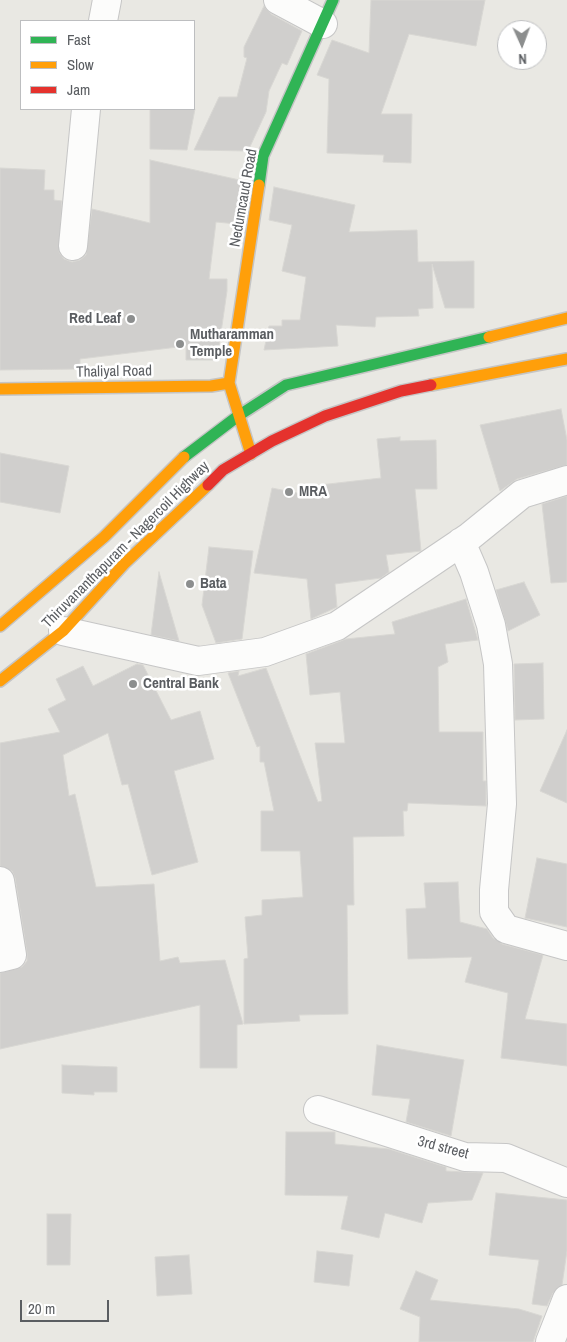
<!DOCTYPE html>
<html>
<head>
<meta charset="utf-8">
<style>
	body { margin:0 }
	#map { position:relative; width:567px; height:1342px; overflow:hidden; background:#e9e8e3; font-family:"Archivo Narrow",sans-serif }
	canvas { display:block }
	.legend { position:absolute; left:20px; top:20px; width:175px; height:90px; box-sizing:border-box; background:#fff; border:1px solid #bdbec0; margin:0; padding:6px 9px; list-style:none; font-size:15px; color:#5a5d61 }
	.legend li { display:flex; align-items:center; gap:10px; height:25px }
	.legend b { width:25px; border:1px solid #bdbec0 }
	.north { position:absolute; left:497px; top:20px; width:50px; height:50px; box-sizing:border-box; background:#fff; border:1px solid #bdbec0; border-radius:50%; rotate:178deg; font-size:14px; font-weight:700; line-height:20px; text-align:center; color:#5a5d61 }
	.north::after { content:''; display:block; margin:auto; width:18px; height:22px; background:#8c8e8e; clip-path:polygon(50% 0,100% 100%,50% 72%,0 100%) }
	.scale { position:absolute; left:20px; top:1300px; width:89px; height:22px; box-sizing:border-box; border:2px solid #5a5d61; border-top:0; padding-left:6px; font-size:15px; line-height:18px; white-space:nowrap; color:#5a5d61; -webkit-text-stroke:4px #fff; paint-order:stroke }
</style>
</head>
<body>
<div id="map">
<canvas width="567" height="1342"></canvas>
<ul class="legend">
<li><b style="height:6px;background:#30b455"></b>Fast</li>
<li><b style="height:6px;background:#ff9f0a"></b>Slow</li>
<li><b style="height:6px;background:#e5322d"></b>Jam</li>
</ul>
<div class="north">N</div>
<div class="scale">20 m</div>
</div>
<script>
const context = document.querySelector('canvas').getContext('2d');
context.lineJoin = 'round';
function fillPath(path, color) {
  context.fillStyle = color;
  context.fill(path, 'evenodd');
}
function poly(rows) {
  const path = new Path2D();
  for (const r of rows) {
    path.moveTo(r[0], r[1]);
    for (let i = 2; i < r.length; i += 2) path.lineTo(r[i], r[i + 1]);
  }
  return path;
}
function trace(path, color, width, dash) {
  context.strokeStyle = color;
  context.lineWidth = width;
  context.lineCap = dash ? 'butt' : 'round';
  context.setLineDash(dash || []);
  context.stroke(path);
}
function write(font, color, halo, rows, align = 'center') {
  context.font = font + ' "Archivo Narrow",sans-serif';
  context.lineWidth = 5;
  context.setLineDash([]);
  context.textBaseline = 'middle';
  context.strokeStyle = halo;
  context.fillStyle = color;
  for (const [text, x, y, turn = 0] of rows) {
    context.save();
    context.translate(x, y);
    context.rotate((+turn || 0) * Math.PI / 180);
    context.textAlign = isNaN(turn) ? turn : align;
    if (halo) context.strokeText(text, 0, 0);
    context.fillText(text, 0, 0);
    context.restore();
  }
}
const building = poly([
	[371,0,485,0,476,46,409,34,381,114,412,114,411,163,383,162,384,155,327,153,329,79,317,75,332,40,369,53,371,0],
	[264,6,271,14,302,31,287,65,282,63,269,91,266,112,248,151,194,150,219,97,237,97,247,58,244,57,244,47,264,6],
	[150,109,195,109,187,150,150,149,150,109],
	[150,160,244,181,237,224,216,222,209,279,227,279,227,291,217,360,186,360,186,346,80,359,80,369,0,370,0,168,45,170,44,190,54,190,54,200,62,201,59,252,64,259,72,262,80,260,86,255,92,209,150,223,150,160],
	[274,187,355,205,349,232,417,230,418,262,474,261,474,308,445,308,432,264,433,308,418,309,419,316,376,317,375,327,336,325,338,346,264,350,269,326,282,326,282,320,300,320,306,277,282,271,292,225,269,220,274,187],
	[561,409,567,440,567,465,517,479,500,491,480,425,561,409],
	[400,437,400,441,436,440,437,489,415,489,421,551,386,555,389,572,381,578,335,584,337,607,311,619,307,579,254,573,272,488,312,496,311,486,381,478,377,439,400,437],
	[0,453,69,466,60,513,0,502,0,453],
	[567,496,567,582,551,583,542,504,567,496],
	[209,547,253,551,242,639,216,643,202,605,209,547],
	[159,572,179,641,151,635,159,572],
	[524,582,540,615,508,631,496,590,524,582],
	[466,599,478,640,445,644,448,662,438,667,439,732,483,732,483,781,486,781,486,806,408,803,407,811,403,811,404,836,353,837,354,905,347,905,348,1014,299,1015,300,1021,244,1024,244,959,248,958,245,917,262,915,262,900,303,897,300,851,261,851,261,811,274,811,264,762,260,762,260,746,257,747,228,673,239,671,238,676,266,668,318,802,322,801,315,743,345,743,340,692,310,695,306,654,346,639,395,634,392,622,466,599],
	[543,663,544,719,515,720,514,664,543,663],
	[137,664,143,665,171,720,200,711,214,759,174,771,198,862,152,875,128,784,122,785,108,733,63,755,69,796,75,794,96,887,154,884,160,961,178,957,180,963,225,960,243,1024,237,1025,237,1068,200,1068,200,1005,0,1049,0,973,22,967,27,961,27,953,15,878,12,871,0,866,0,743,60,732,48,709,66,700,56,679,83,666,93,686,137,664],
	[567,730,567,803,540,791,567,730],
	[537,858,567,864,567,927,525,918,537,858],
	[458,882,460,922,487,929,493,938,502,944,543,955,525,1019,567,1024,567,1066,501,1058,508,993,465,982,472,957,408,959,406,909,426,908,424,883,458,882],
	[377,1045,464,1060,451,1136,406,1122,410,1099,372,1095,377,1045],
	[62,1065,117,1067,117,1092,94,1092,94,1095,62,1093,62,1065],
	[286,1132,335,1132,335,1144,389,1149,446,1167,446,1171,483,1173,472,1200,428,1203,422,1223,385,1213,379,1238,341,1229,348,1196,285,1195,286,1132],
	[496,1193,567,1200,567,1251,562,1285,553,1293,547,1306,532,1304,539,1260,489,1255,496,1193],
	[47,1214,71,1214,70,1265,47,1265,47,1214],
	[317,1251,353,1255,349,1286,314,1282,317,1251],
	[189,1255,192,1294,157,1296,155,1257,189,1255],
	[416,1271,438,1280,430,1300,519,1309,542,1316,533,1342,419,1342,420,1317,400,1309,416,1271]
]);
const street = poly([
	[278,0,323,24],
	[103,21,107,0],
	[73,246,86,109],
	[461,542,474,572,491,625,498,664,502,804,494,890,494,912,506,929,567,946],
	[63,631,198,661,265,652,337,626,469,537,522,494,567,480],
	[0,881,12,955,0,958],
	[318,1110,465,1157,506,1158,567,1183],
	[550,1342,567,1299]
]);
const fast = poly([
	[259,185,263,156,333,0],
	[184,457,238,416,286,385,489,337]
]);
const slow = poly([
	[489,337,567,318],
	[431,385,567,359],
	[0,389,211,386,229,383],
	[251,454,229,383,259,185],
	[0,626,104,537,184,457],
	[0,681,63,631,124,564,208,485]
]);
const jam = poly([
	[208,485,223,470,272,441,325,416,401,391,431,385]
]);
const markers = [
	[131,319,5,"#8c8e8e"],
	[180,344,5,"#8c8e8e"],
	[289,492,5,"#8c8e8e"],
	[190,584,5,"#8c8e8e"],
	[133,684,5,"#8c8e8e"]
];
const streetNames = [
	["Nedumcaud Road",244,198,-80],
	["Thaliyal Road",114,372,-1],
	["Thiruvananthapuram - Nagercoil Highway",126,545,-45],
	["3rd street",443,1148,15]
];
const poiNames = [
	["Red Leaf",121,319,"right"],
	["Mutharamman",190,335],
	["Temple",190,352],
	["MRA",299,492],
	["Bata",200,584],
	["Central Bank",143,684]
];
fillPath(building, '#d0cfcd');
trace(building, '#d8d7d3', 1);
trace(street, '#c6c6c6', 30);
trace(fast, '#c5c5c5', 14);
trace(slow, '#c5c5c5', 14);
trace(jam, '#c5c5c5', 14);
trace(street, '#fcfcfb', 28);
trace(fast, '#30b455', 11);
trace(slow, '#ff9f0a', 11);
trace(jam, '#e5322d', 11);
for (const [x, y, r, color] of markers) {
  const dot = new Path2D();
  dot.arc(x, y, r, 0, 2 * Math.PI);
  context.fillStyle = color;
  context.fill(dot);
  trace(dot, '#fff', 2);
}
write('15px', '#5a5d61', '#fff', streetNames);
write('bold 15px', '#5a5d61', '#fff', poiNames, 'left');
</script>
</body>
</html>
